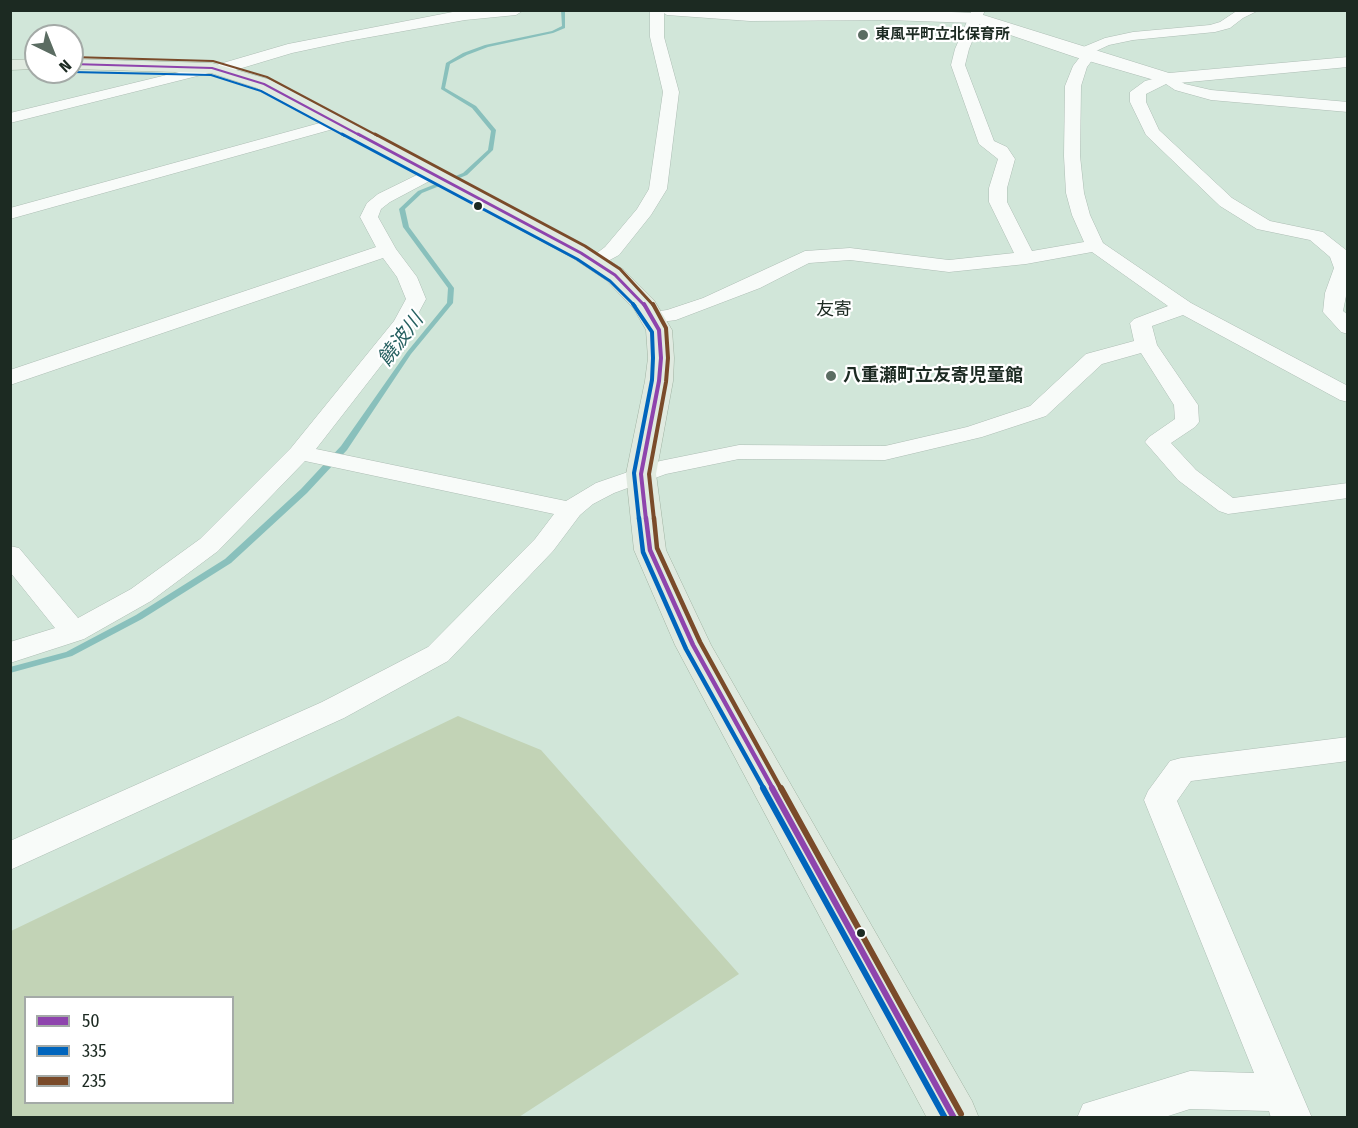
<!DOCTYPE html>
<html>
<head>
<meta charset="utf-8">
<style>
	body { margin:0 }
	#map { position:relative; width:1358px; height:1128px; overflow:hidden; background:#d1e6d9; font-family:"Fira Sans Condensed",sans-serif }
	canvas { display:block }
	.frame { position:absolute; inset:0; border:12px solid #1c2a22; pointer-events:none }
	.legend { position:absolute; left:24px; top:996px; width:210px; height:108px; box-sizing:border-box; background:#fff; border:2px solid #a4aaa7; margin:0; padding:8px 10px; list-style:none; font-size:18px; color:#1c2a22 }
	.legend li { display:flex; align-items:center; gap:12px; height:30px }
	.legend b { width:30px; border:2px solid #a4aaa7 }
	.north { position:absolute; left:24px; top:24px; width:60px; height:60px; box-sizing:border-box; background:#fff; border:2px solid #a4aaa7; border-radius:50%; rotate:137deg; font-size:16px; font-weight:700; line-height:24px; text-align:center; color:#1c2a22 }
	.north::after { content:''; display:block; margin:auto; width:21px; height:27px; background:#5b6c62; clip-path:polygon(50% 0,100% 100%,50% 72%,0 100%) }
</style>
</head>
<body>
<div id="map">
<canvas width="1358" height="1128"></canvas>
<div class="frame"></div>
<ul class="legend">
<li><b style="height:8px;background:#8e44ad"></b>50</li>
<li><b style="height:8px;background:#0065bd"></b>335</li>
<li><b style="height:8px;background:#7a4b2a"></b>235</li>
</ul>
<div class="north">N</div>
</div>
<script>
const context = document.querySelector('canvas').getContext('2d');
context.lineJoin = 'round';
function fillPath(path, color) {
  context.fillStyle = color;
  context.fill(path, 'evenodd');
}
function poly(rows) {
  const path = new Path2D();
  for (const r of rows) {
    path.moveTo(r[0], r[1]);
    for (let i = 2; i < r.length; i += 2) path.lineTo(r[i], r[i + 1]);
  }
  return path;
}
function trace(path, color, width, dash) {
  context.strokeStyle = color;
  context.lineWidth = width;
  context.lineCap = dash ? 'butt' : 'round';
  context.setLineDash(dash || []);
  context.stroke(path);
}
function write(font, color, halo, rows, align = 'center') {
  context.font = font + ' "Fira Sans Condensed","Noto Sans JP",sans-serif';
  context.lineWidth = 4.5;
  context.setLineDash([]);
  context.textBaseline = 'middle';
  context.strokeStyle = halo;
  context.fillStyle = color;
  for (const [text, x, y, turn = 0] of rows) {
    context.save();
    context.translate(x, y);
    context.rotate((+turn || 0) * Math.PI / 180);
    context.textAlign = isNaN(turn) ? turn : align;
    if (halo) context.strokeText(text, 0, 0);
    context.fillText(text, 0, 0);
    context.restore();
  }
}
const green = poly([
	[458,716,541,750,739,974,519,1117,11,1117,11,931],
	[26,998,232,998,232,1102,26,1102]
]);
const stream = poly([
	[561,10,565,10,565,28,553,33,488,47,467,55,450,64,445,88,476,106,496,130,493,150,467,175,422,193,405,209,409,227,454,288,453,303,411,354,347,450,307,493,231,563,142,619,72,656,10,673,10,667,66,652,136,615,225,559,301,489,341,446,407,352,447,303,448,288,403,227,399,209,418,191,463,173,488,150,491,131,472,108,441,89,446,63,463,53,485,45,552,31,562,26,561,10]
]);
const minor = poly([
	[650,10,664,10,664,37,679,92,667,189,651,215,619,255,595,268,588,266,585,262,605,247,637,209,649,189,663,92,650,37,650,10],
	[972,10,985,10,969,49,965,65,994,141,1007,147,1015,159,1007,188,1007,202,1032,251,1084,242,1072,215,1066,193,1064,156,1065,86,1073,66,1080,57,1074,53,1076,50,1105,38,1133,32,1210,25,1220,22,1238,10,1259,10,1243,18,1230,28,1215,32,1133,40,1109,45,1094,52,1096,55,1087,67,1081,86,1080,156,1084,193,1090,215,1103,243,1191,303,1348,386,1348,402,1340,400,1183,315,1152,326,1157,345,1198,405,1199,422,1195,427,1171,443,1196,470,1233,498,1348,483,1348,498,1228,514,1219,511,1178,480,1145,442,1149,437,1175,419,1174,405,1141,353,1102,364,1046,416,982,437,885,460,739,459,666,474,614,493,593,504,580,515,553,551,448,661,344,718,10,870,10,841,322,702,428,647,535,539,554,514,305,461,218,551,151,601,84,639,10,663,10,642,55,628,10,572,10,546,19,548,78,618,131,589,200,539,291,448,394,321,406,299,397,277,383,258,10,385,10,370,376,247,360,217,367,203,378,194,431,168,437,169,440,173,437,177,390,202,381,209,378,217,396,249,417,277,426,299,411,327,316,449,566,501,596,483,660,461,739,445,885,446,967,427,1030,406,1086,354,1134,341,1130,323,1134,319,1168,306,1092,252,1026,264,949,272,850,260,809,263,760,288,676,320,653,323,646,321,643,317,646,313,667,310,703,298,805,251,850,248,949,260,1014,253,989,202,989,188,998,159,979,144,951,65,955,49,972,10],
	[212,64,217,65,219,68,217,71,10,123,10,113,212,64],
	[1168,75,1185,84,1211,90,1348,102,1348,112,1211,100,1175,90,1166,84,1146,94,1146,102,1159,130,1232,198,1270,221,1323,232,1346,250,1348,286,1343,311,1348,315,1348,334,1341,332,1323,312,1325,293,1334,268,1330,257,1310,240,1257,229,1220,206,1146,135,1130,102,1130,92,1145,81,1168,75],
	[338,118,346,123,344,126,10,219,10,208,338,118],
	[1348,737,1348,761,1191,781,1177,801,1312,1118,1271,1118,1269,1111,1190,1109,1162,1118,1077,1118,1083,1104,1190,1071,1254,1073,1144,800,1148,791,1170,761,1181,758,1348,737]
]);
const tertiary = poly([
	[463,10,524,10,516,15,465,20,348,41,292,53,222,74,216,73,213,69,216,65,288,44,463,10],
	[659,10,900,10,977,13,1169,73,1348,57,1348,67,1168,84,1075,57,975,23,888,20,750,21,667,15,659,10]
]);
const trunk = poly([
	[36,59,36,69,10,70,10,60,36,59],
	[72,59,212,63,271,80,589,248,624,270,654,300,672,330,674,358,673,381,656,474,666,550,711,645,972,1101,979,1118,927,1118,675,645,634,550,626,474,645,381,648,358,646,330,634,309,606,280,573,258,257,88,211,73,72,69,72,59]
]);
const bus1Far4 = poly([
	[72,64,212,68,264,84,361,136]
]);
const bus1Far3 = poly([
	[358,134,581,253,615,275,645,306]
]);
const bus1Far2 = poly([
	[644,304,659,330,661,358,659,381,641,474,646,520]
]);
const bus1Far1 = poly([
	[646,518,650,550,693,645,773,789]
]);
const bus1 = poly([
	[772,788,954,1118]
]);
const bus2Far4 = poly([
	[72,72,211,75,261,91,345,136]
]);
const bus2Far3 = poly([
	[342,134,577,259,610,281,635,306]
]);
const bus2Far2 = poly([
	[633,304,652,332,653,358,652,380,634,473,639,520]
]);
const bus2Far1 = poly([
	[639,518,643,552,686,649,764,789]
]);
const bus2 = poly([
	[763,788,945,1118]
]);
const bus3Far4 = poly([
	[72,57,213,61,267,77,378,136]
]);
const bus3Far3 = poly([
	[375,134,585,246,620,269,654,306]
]);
const bus3Far2 = poly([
	[653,304,666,328,668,358,666,382,649,474,654,520]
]);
const bus3Far1 = poly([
	[654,518,657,548,700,642,781,789]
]);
const bus3 = poly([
	[781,788,961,1114]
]);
const markers = [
	[863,35,6,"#5b6c62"],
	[478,206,5,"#1c2a22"],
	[831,376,6,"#5b6c62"],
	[861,933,5,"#1c2a22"]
];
const farPoinames = [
	["東風平町立北保育所",875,35]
];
const farQuarternames = [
	["友寄",834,310]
];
const poiNames = [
	["八重瀬町立友寄児童館",843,376]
];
const waterNames = [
	["饒波川",401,340,-53]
];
fillPath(green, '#c2d3b6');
fillPath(stream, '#89c0bc');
trace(minor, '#adbdb4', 1);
trace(tertiary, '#adbdb4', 1);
trace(trunk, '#a1b3a3', 1);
fillPath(minor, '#f8fbf9');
fillPath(tertiary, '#f8fbf9');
fillPath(trunk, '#e0eae0');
trace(bus1Far4, '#8e44ad', 2);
trace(bus1Far3, '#8e44ad', 3);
trace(bus1Far2, '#8e44ad', 4);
trace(bus1Far1, '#8e44ad', 4.5);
trace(bus1, '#8e44ad', 6);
trace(bus2Far4, '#0065bd', 2);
trace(bus2Far3, '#0065bd', 3);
trace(bus2Far2, '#0065bd', 4);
trace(bus2Far1, '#0065bd', 4.5);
trace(bus2, '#0065bd', 6);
trace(bus3Far4, '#7a4b2a', 2);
trace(bus3Far3, '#7a4b2a', 3);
trace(bus3Far2, '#7a4b2a', 4);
trace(bus3Far1, '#7a4b2a', 4.5);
trace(bus3, '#7a4b2a', 6);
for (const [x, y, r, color] of markers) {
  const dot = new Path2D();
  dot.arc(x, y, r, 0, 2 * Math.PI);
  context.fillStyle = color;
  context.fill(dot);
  trace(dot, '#fff', 2);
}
write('bold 15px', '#1c2a22', '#fff', farPoinames, 'left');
write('18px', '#1c2a22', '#fff', farQuarternames);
write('bold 18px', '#1c2a22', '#fff', poiNames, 'left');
write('italic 20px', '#276161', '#fff', waterNames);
</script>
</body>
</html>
